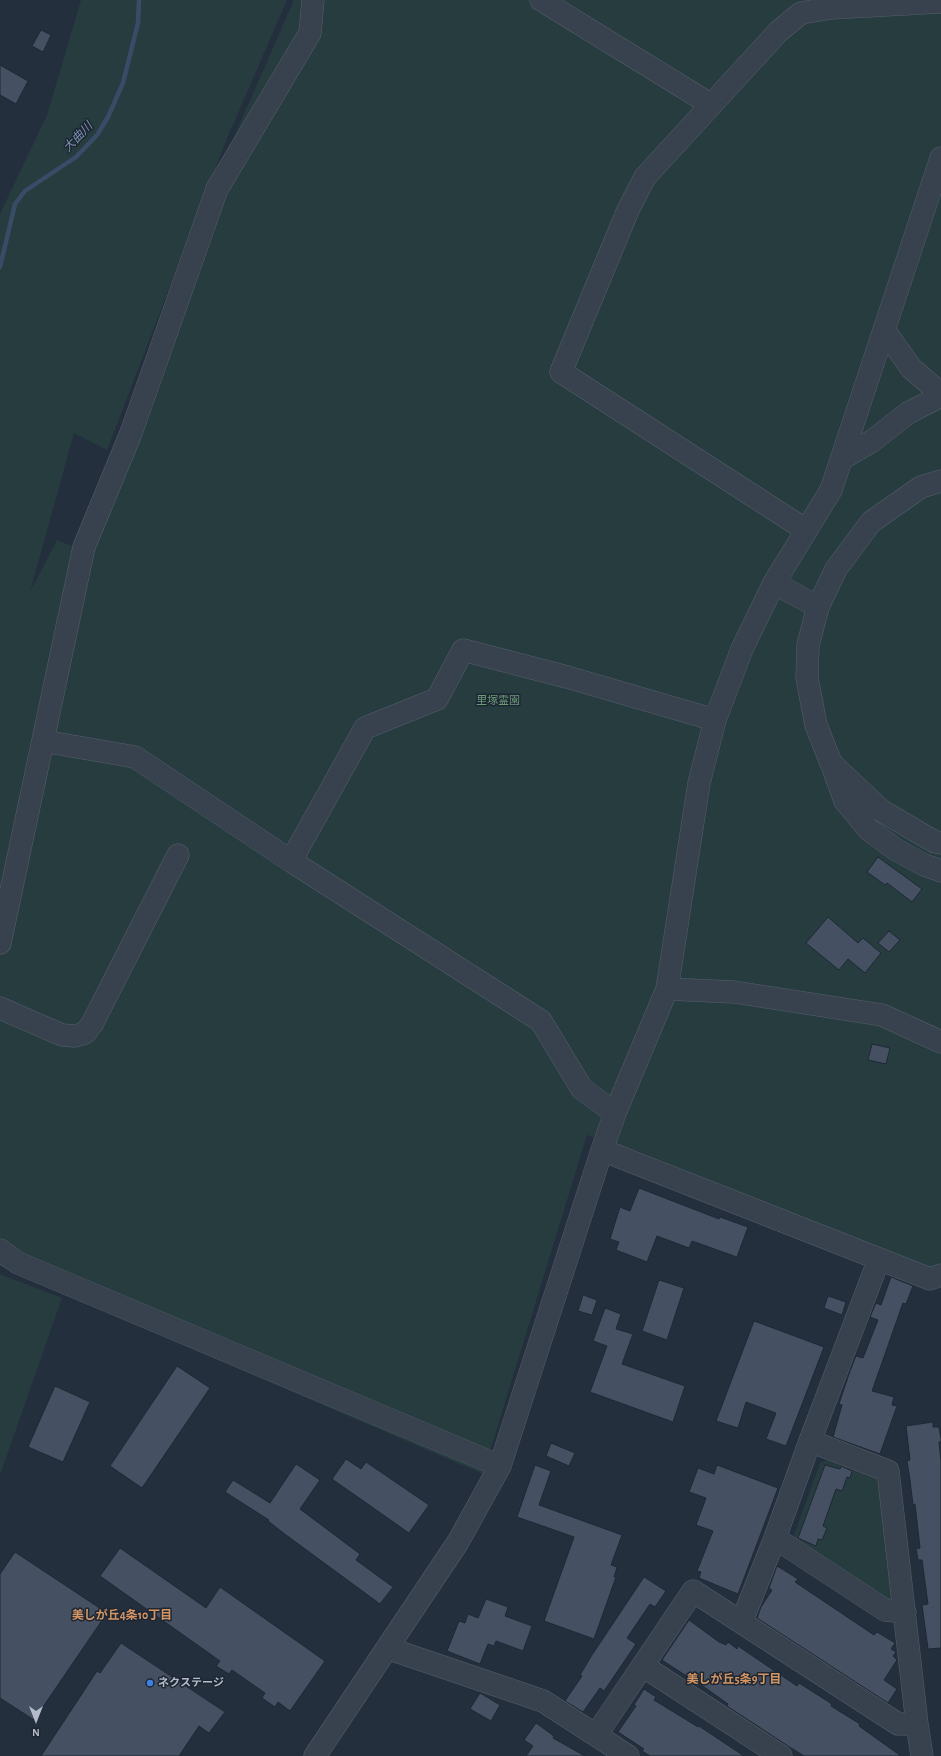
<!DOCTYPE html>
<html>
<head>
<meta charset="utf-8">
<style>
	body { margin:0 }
	#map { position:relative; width:941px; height:1756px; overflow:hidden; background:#242f3e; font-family:"Alegreya Sans",sans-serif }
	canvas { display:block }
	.north { position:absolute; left:16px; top:1700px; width:40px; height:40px; -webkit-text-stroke:3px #1d2633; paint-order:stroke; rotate:180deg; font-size:11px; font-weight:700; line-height:16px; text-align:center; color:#b4bcc9 }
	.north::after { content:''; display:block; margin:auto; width:14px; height:18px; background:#b4bcc9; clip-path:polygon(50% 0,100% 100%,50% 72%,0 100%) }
</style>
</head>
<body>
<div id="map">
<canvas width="941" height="1756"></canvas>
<div class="north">N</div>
</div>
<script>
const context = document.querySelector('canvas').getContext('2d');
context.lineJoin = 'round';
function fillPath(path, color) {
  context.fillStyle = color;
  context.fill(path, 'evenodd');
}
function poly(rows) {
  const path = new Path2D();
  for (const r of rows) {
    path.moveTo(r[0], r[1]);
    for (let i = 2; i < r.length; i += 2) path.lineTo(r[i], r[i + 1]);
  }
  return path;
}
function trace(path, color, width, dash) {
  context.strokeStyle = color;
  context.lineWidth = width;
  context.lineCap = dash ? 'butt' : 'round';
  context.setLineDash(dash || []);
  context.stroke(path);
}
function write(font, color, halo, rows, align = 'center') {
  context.font = font + ' "Alegreya Sans","Noto Sans JP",sans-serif';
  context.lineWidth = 3;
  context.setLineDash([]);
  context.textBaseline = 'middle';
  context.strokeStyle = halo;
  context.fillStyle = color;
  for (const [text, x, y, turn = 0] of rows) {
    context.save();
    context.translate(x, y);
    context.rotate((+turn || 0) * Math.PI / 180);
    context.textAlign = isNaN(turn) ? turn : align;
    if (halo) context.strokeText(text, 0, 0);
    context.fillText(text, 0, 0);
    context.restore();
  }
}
const green = poly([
	[81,0,287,0,226,141,107,450,74,433,30,592,57,540,82,550,216,178,294,0,941,0,941,1274,635,1150,587,1135,483,1474,0,1266,0,214,47,115],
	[0,1274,62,1298,0,1475],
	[826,1460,881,1481,896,1597,887,1602,796,1544,794,1535,820,1463]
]);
const stream = poly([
	[0,267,15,204,25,191,76,157,97,135,108,117,123,83,138,23,139,0]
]);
const building = poly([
	[41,30,51,35,43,52,32,46,41,30],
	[0,65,28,81,16,104,0,95,0,65],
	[878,857,922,889,912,902,887,883,885,885,867,872,878,857],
	[828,917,858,943,863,938,881,953,865,973,848,959,839,970,806,943,828,917],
	[889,931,900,940,889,952,878,943,889,931],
	[872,1044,890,1048,886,1064,868,1060,872,1044],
	[639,1188,719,1219,720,1217,748,1227,737,1257,692,1241,689,1248,657,1236,647,1262,616,1250,619,1242,610,1239,620,1207,630,1211,639,1188],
	[891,1277,913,1286,906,1304,903,1303,872,1391,894,1397,892,1405,897,1406,880,1454,833,1437,842,1405,839,1404,850,1371,856,1356,863,1358,878,1320,870,1317,876,1303,881,1305,891,1277],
	[659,1280,684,1288,667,1340,642,1331,659,1280],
	[583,1295,597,1300,592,1315,578,1311,583,1295],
	[828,1296,846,1302,842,1315,824,1308,828,1296],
	[605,1308,621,1314,616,1329,633,1334,622,1364,685,1386,673,1422,590,1392,607,1346,593,1341,605,1308],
	[754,1321,824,1347,786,1446,766,1439,776,1413,746,1402,738,1428,716,1421,754,1321],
	[177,1366,210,1388,142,1488,110,1466,177,1366],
	[55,1386,90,1402,63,1462,28,1447,55,1386],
	[933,1422,933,1427,939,1427,941,1439,941,1442,939,1442,941,1461,941,1648,928,1649,922,1605,928,1604,922,1560,918,1560,916,1549,920,1548,915,1504,913,1505,910,1480,907,1461,910,1460,906,1426,933,1422],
	[551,1443,575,1453,569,1466,546,1456,551,1443],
	[346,1459,361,1469,366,1462,429,1505,409,1533,332,1479,346,1459],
	[296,1464,320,1480,300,1509,360,1554,356,1560,393,1587,380,1604,286,1535,268,1521,269,1520,225,1492,233,1480,270,1503,296,1464],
	[535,1465,551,1471,539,1505,622,1535,611,1565,617,1567,614,1577,616,1577,594,1639,544,1621,574,1537,517,1517,535,1465],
	[717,1465,778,1488,738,1594,699,1578,701,1572,697,1571,713,1531,696,1525,706,1498,689,1492,698,1468,714,1474,717,1465],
	[825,1465,840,1469,841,1466,852,1471,850,1478,847,1477,842,1491,836,1489,823,1526,827,1528,822,1540,818,1539,816,1546,798,1538,825,1465],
	[120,1548,206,1608,220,1587,325,1661,290,1711,278,1702,275,1707,262,1698,265,1693,232,1670,229,1674,216,1666,220,1661,100,1576,120,1548],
	[15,1552,107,1613,34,1720,0,1698,0,1574,15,1552],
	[777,1566,798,1579,795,1582,874,1635,877,1632,895,1643,891,1649,896,1652,893,1656,897,1660,884,1680,897,1689,888,1703,757,1618,761,1607,772,1590,769,1588,777,1566],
	[644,1577,666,1591,655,1607,650,1604,627,1638,636,1644,604,1691,600,1688,583,1712,565,1701,582,1676,580,1675,592,1655,644,1577],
	[486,1599,508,1607,505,1616,532,1626,523,1651,496,1641,494,1646,488,1644,480,1664,447,1651,459,1621,465,1623,468,1614,478,1618,486,1599],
	[689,1620,719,1642,726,1645,728,1642,737,1649,738,1646,791,1682,797,1686,799,1683,832,1704,831,1706,860,1724,859,1726,901,1756,804,1756,788,1746,727,1706,728,1704,700,1684,698,1687,686,1679,688,1677,662,1660,689,1620],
	[121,1643,225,1712,209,1733,199,1726,179,1756,41,1756,97,1671,100,1673,121,1643],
	[644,1689,656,1697,654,1700,698,1727,699,1726,744,1756,650,1756,642,1751,644,1749,618,1732,636,1706,634,1705,644,1689],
	[480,1693,500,1705,491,1721,470,1709,480,1693],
	[536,1723,554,1736,553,1738,585,1756,526,1756,533,1746,524,1740,536,1723]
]);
const minor = poly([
	[541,0,710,104],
	[885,331,911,368,941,394],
	[843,458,872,441,908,413,941,396],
	[941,481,921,487,871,522,836,569,818,607,808,645,807,678,816,725,831,763,882,811,935,842,941,843],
	[806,530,561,372,628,210,645,177,779,31,801,13,831,8,941,2],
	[774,583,818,607],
	[43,741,135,757,291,861],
	[833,768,845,801,869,830,895,849,924,865,941,871],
	[0,943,84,547,131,433,217,189,310,33,313,0],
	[667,989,734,992,882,1015,941,1042],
	[0,1008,62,1035,75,1036,85,1033,92,1024,178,855],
	[615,1113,582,1089,541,1021,291,861,365,728,437,699,463,650,567,677,715,720],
	[602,1150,930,1279,941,1275],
	[0,1250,18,1263,500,1466],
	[810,1441,888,1471,917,1724,922,1756],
	[775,1538,885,1610,905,1612],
	[742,1621,775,1538,810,1441,879,1259],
	[387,1648,543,1701,628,1756],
	[643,1666,781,1756],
	[596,1735,693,1591,898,1724,917,1724],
	[315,1756,458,1542,500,1466,602,1150,615,1113,667,989,699,783,715,720,742,649,774,583,831,490,941,158]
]);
const markers = [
	[150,1683,4,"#3f7fe0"]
];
const parkNames = [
	["里塚霊園",498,701]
];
const poiNames = [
	["ネクステージ",158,1683]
];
const waterNames = [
	["大曲川",78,137,-46]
];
const neighbourhoodNames = [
	["美しが丘4条10丁目",122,1615],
	["美しが丘5条9丁目",734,1679]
];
fillPath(green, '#263c3f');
trace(stream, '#394c67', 4.5);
fillPath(building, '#455162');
trace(building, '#1f2835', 1);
trace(minor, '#565f6c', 23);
trace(minor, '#38414e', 22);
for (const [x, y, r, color] of markers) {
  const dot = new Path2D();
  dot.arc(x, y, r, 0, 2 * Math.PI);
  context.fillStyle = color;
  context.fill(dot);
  trace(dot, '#1d2633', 1.5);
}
write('11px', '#6b9a76', '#1d2633', parkNames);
write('bold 11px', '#b4bcc9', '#1d2633', poiNames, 'left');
write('italic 12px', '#7c92b1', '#1d2633', waterNames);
write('bold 12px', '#d59563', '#1d2633', neighbourhoodNames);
</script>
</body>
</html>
